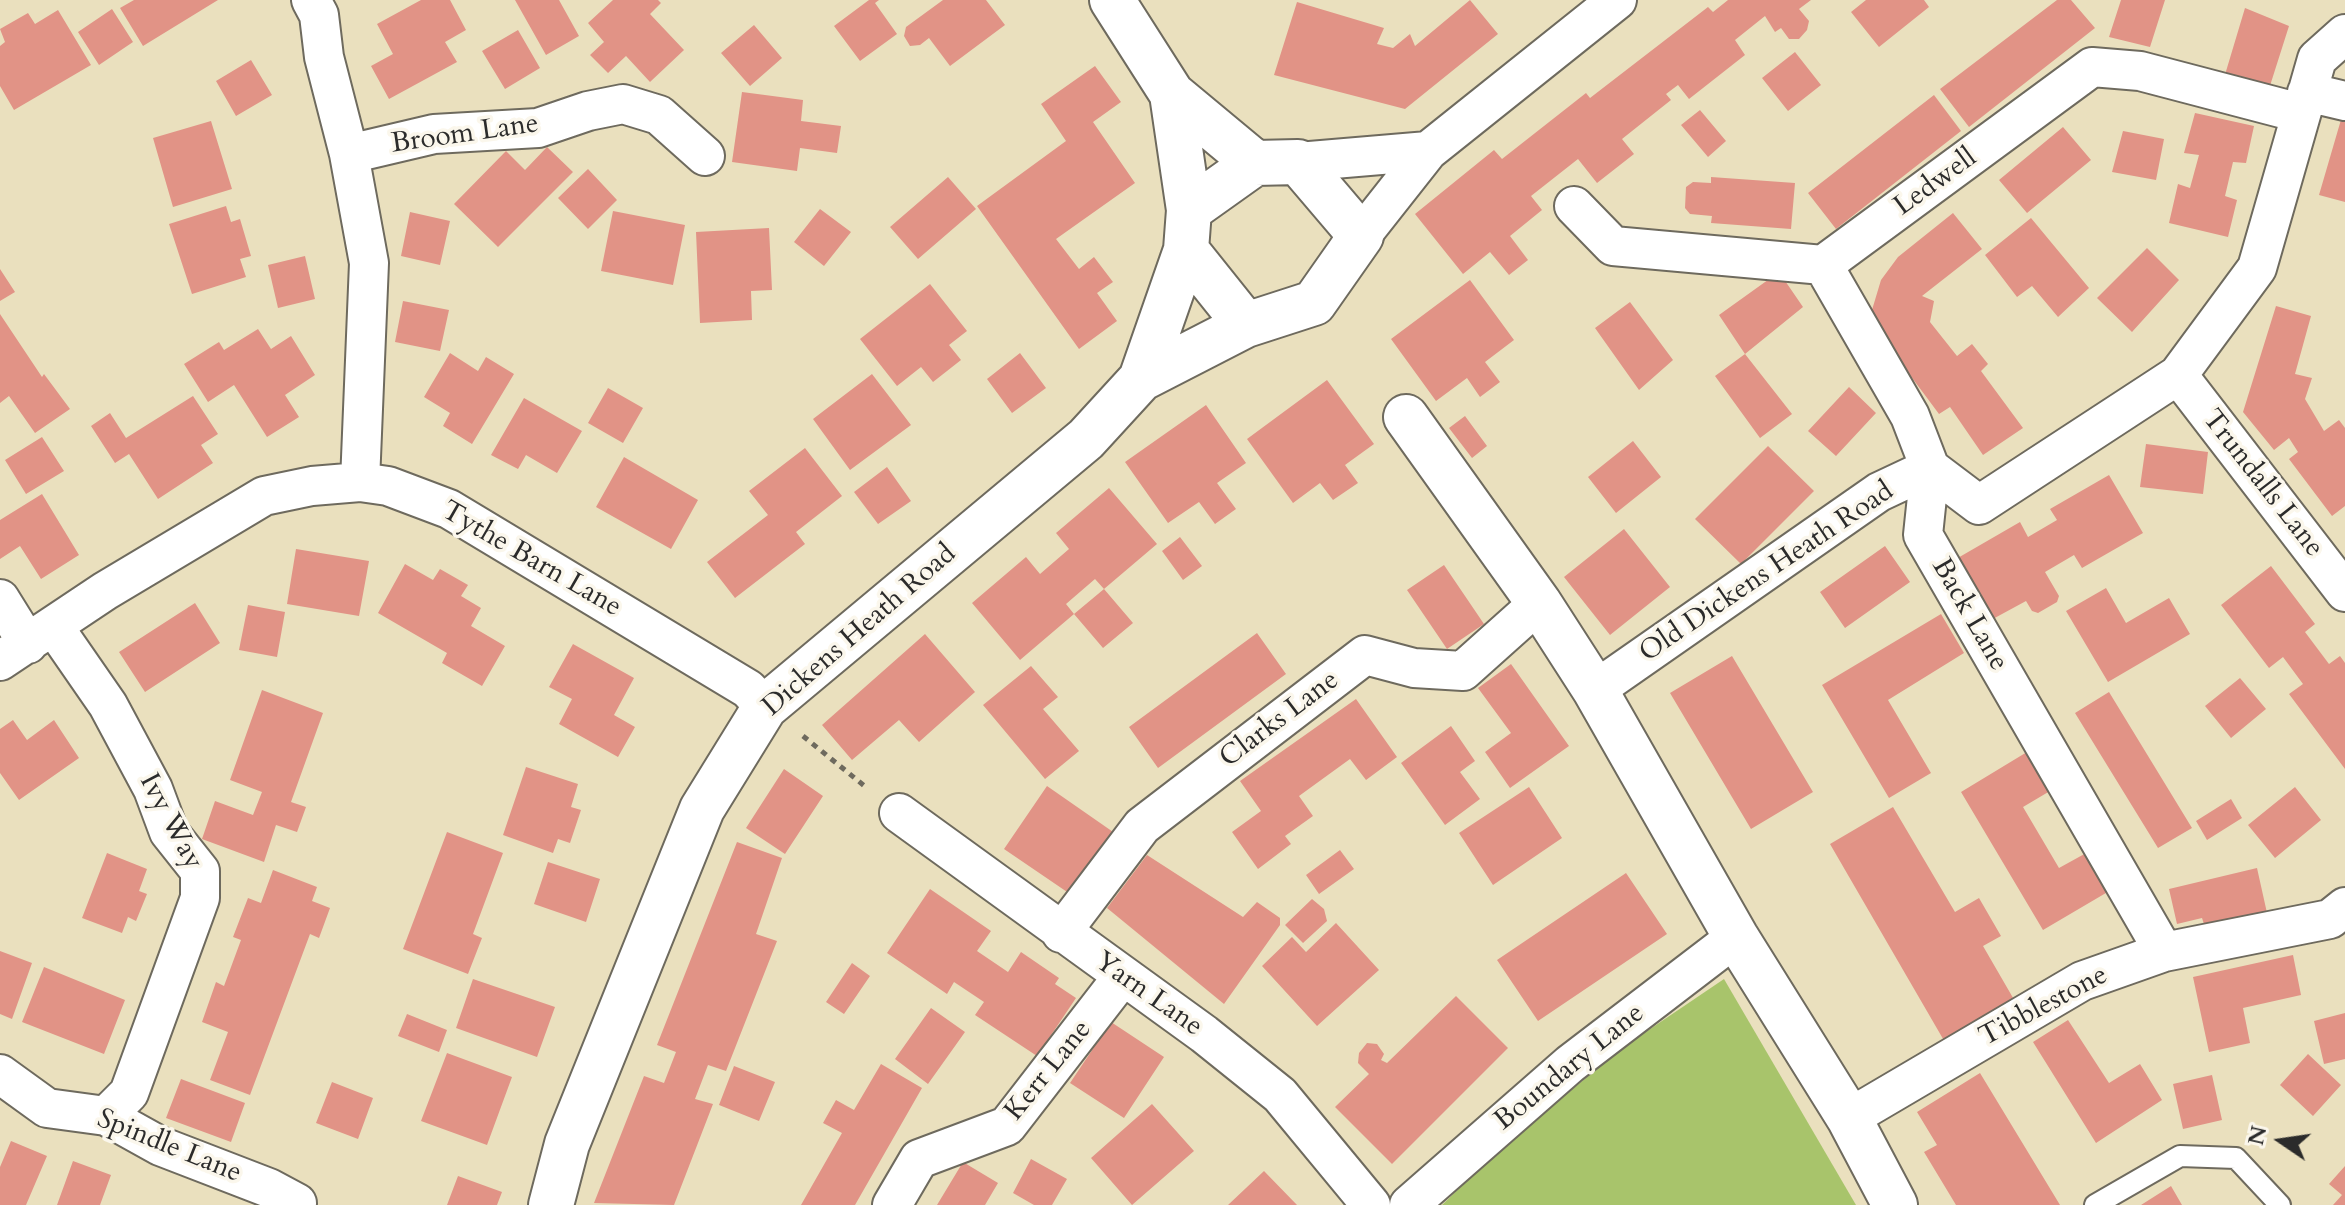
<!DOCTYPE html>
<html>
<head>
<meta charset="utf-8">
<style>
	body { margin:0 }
	#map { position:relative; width:2345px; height:1205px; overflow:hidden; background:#eae0be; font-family:Cardo,serif }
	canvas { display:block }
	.north { position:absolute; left:2241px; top:1101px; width:80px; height:80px; -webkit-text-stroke:6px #fbf7ec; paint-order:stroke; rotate:283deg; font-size:22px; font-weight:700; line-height:32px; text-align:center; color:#2b2b2b }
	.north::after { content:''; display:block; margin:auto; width:28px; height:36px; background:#2b2b2b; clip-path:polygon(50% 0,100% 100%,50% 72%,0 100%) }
</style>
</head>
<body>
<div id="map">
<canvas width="2345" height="1205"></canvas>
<div class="north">N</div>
</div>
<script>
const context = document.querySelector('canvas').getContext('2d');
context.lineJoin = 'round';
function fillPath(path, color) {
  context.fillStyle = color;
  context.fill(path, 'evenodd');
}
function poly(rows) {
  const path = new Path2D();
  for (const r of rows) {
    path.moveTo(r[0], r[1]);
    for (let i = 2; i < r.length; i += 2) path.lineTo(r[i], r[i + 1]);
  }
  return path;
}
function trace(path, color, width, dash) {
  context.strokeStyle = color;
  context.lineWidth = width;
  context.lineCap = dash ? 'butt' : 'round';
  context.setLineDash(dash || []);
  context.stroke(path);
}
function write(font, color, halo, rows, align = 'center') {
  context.font = font + ' Cardo,serif';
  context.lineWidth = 7;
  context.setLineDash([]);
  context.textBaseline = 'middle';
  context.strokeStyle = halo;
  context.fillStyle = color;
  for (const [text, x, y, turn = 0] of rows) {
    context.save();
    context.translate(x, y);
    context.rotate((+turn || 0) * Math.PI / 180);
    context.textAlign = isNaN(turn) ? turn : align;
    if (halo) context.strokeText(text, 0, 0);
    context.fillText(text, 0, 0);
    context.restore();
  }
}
const green = poly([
	[1724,979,1856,1205,1442,1205,1504,1145,1625,1046]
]);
const building = poly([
	[134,0,218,0,143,46,120,8],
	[421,0,450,0,466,30,445,42,457,62,389,99,371,66,393,54,377,24],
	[515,0,559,0,579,36,546,55],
	[613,0,658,0,661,3,650,14,684,50,650,82,626,56,608,73,590,55,604,42,588,23],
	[869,0,879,0,875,3,897,34,860,61,834,26],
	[943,0,986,0,1005,25,950,66,929,38,920,45,910,46,904,36,906,27],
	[1470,0,1498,34,1405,109,1274,75,1297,2,1384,28,1377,44,1393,48,1410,34,1415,46],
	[1728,0,1811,0,1799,9,1809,21,1807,30,1799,39,1789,39,1781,28,1775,32,1765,16,1735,40,1745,55,1689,99,1678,85,1666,94,1671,100,1622,139,1634,154,1597,183,1578,159,1531,196,1542,210,1510,236,1528,260,1509,275,1490,252,1463,274,1415,214,1494,150,1502,159,1586,93,1590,98,1708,7,1713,12],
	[1866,0,1924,0,1929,7,1879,47,1851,12],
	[2057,0,2071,0,2095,28,1969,127,1940,89],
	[2121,0,2165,0,2150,47,2109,37],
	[2245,8,2289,26,2268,92,2224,78],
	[112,9,133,42,99,65,78,32],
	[58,10,91,65,14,110,0,86,0,46,5,42,0,29,28,13,35,24],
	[754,25,782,58,750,86,721,53],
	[518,30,540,68,505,89,482,51],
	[1795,52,1821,85,1788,111,1762,78],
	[251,60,272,95,236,116,216,81],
	[1095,66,1121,102,1093,122,1135,183,1056,239,1079,269,1094,257,1113,282,1097,293,1117,321,1079,349,977,206,1066,141,1041,104],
	[742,92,803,100,801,121,841,126,837,153,800,148,797,171,732,162],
	[1934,95,1961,131,1836,229,1808,193],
	[2345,106,2345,202,2319,195],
	[1700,110,1726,141,1708,157,1681,125],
	[2195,113,2254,126,2246,163,2233,162,2225,196,2237,200,2228,237,2169,223,2178,184,2190,188,2199,155,2184,153],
	[211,121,232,189,173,207,153,138],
	[2063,127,2091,160,2027,213,1999,180],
	[2123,131,2164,139,2156,180,2112,172],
	[547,147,573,172,498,247,454,204,506,151,525,170],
	[588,169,617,200,588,229,558,198],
	[948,177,976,209,918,259,890,227],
	[1711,177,1795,183,1791,229,1711,223,1712,216,1690,214,1685,208,1686,187,1693,182,1711,183],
	[226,206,231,222,240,219,251,256,240,259,246,277,192,294,169,224],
	[820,209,851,232,824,266,794,242],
	[613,211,685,225,673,285,601,271],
	[410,212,450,221,440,265,401,256],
	[1953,213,1982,249,1922,296,1934,301,1930,322,1957,356,1972,344,1988,364,1981,371,2023,428,1983,455,1950,407,1939,414,1898,359,1866,330,1881,280,1898,257],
	[2031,218,2089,288,2058,317,2032,286,2017,297,1985,255],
	[769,228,772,290,751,291,752,320,700,323,696,232],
	[2147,248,2179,280,2132,332,2097,298],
	[305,256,315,299,278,308,268,265],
	[0,269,15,292,0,301],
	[1779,272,1803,307,1745,354,1719,315],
	[1470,280,1514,340,1485,362,1500,382,1480,397,1467,378,1436,401,1391,339],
	[930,284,967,331,949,345,961,360,933,382,921,367,897,386,860,339],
	[403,301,449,310,440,351,395,342],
	[1630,302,1673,360,1639,390,1595,328],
	[2276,306,2311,316,2295,374,2312,378,2305,399,2324,431,2339,420,2345,428,2345,506,2332,516,2289,459,2298,452,2289,438,2274,450,2243,412],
	[0,314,42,377,44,374,70,409,35,433,9,396,0,403],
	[258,329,271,349,291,336,315,375,285,395,299,417,267,437,234,385,208,402,184,364,219,342,224,350],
	[450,353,478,371,486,357,514,374,472,444,443,426,450,413,424,397],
	[1020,353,1046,388,1012,413,987,379],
	[1745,354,1792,414,1760,438,1715,376],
	[872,374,911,425,850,470,813,419],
	[1327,380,1374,444,1345,465,1358,483,1333,500,1320,483,1293,503,1247,439],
	[1849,387,1876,413,1836,456,1808,431],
	[608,388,643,408,623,443,588,423],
	[193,396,218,434,201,445,213,463,158,499,129,454,115,463,91,426,110,413,126,438],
	[524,398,582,431,557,473,526,455,518,469,491,455],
	[1206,405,1246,463,1217,483,1236,509,1215,524,1199,502,1168,523,1125,462],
	[1465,416,1487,446,1472,458,1449,428],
	[42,437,64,471,26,494,5,460],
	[1633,441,1661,477,1616,513,1588,477],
	[2146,444,2208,452,2203,494,2140,487],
	[1768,446,1814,491,1741,564,1695,519],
	[805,448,842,496,796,532,805,544,735,598,707,562,768,515,749,491],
	[624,457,698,500,671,549,596,507],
	[887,467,911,501,878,524,854,492],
	[2109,475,2143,533,2082,568,2074,555,2045,572,2059,596,2057,602,2038,613,2032,611,2026,601,1991,620,1956,559,2020,522,2028,537,2057,520,2050,509],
	[1109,488,1157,544,1104,589,1095,579,1066,604,1074,614,1020,660,972,603,1026,557,1040,574,1069,549,1056,533],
	[42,494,79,555,41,579,20,546,0,559,0,520],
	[1624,529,1670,587,1610,635,1564,577],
	[1180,537,1202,566,1183,580,1162,551],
	[1885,546,1910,582,1845,628,1820,592],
	[296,549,369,561,359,616,287,604],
	[405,564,433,580,440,569,468,585,461,596,481,608,471,626,505,646,482,686,442,663,447,653,378,613],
	[1444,565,1484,624,1447,649,1407,590],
	[2271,566,2315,624,2305,632,2329,664,2340,656,2345,663,2345,769,2289,694,2303,684,2283,657,2269,668,2221,605],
	[2106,588,2126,623,2169,598,2190,634,2108,682,2066,611],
	[1104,589,1133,623,1103,648,1074,614],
	[195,603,220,643,145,692,119,652],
	[248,605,285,612,277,657,239,650],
	[1941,614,1964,653,1888,700,1931,773,1889,798,1822,685],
	[1257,633,1286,674,1158,768,1129,727],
	[925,634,975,692,919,742,899,720,852,760,822,725],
	[573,644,634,678,614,715,635,727,618,757,559,724,572,699,549,687],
	[1732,656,1813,792,1751,829,1670,693],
	[1511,664,1569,746,1510,788,1485,752,1511,733,1478,688],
	[1031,666,1058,697,1043,709,1079,751,1045,779,983,705],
	[2240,678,2266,709,2231,738,2205,706],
	[262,690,323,713,291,802,306,807,297,832,276,825,264,862,202,839,215,801,253,815,262,792,230,780],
	[2109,692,2192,828,2158,848,2075,713],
	[1356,699,1397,757,1366,780,1350,759,1299,796,1313,816,1285,836,1291,844,1258,869,1232,832,1261,811,1240,781],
	[13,720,27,740,54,720,79,758,19,800,0,773,0,729],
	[1451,726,1475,761,1460,772,1480,799,1445,825,1401,763],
	[2027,752,2050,791,2023,807,2059,868,2088,852,2111,890,2043,930,1961,792],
	[526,767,578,784,571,807,581,810,570,843,558,839,553,853,503,835],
	[784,769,823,796,785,854,746,828],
	[1047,786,1116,834,1073,896,1004,849],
	[1529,787,1562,838,1493,885,1459,833],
	[2295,787,2321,820,2275,858,2248,825],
	[2231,799,2242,818,2207,840,2196,821],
	[1893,807,1955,912,1979,898,2001,936,1983,946,2016,1003,1946,1044,1830,844],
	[447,832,503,853,473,934,482,938,468,974,403,949],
	[737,842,782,858,756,934,777,941,726,1071,708,1065,695,1099,713,1104,674,1205,594,1203,644,1076,664,1083,676,1052,657,1045],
	[1340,850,1354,869,1319,894,1306,875],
	[107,853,147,869,139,891,147,894,136,921,128,917,122,933,82,918],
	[1147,855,1243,917,1257,902,1280,918,1280,925,1224,1004,1107,908],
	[548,862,600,879,586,922,534,904],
	[2257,868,2267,913,2205,927,2202,918,2177,924,2169,889],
	[273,870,317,887,312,901,330,908,319,938,310,934,250,1095,210,1080,228,1032,202,1022,216,982,224,986,241,940,233,937,248,898,261,903],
	[1626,873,1667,934,1538,1021,1497,960],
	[930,889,991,931,977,951,1008,972,1021,952,1059,978,1055,984,1076,998,1037,1056,975,1015,984,1002,954,982,947,994,887,953],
	[1312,899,1324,909,1327,921,1303,943,1285,925],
	[1336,923,1379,970,1317,1026,1262,966,1292,937,1306,952],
	[0,951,32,963,12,1019,0,1014],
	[2293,955,2301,995,2243,1008,2250,1043,2209,1052,2193,977],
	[852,963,870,976,844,1014,826,1002],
	[44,967,125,1000,104,1054,22,1022],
	[473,979,555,1007,537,1057,456,1028],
	[1456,996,1508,1048,1392,1164,1335,1107,1369,1074,1358,1063,1359,1053,1367,1043,1377,1044,1384,1054,1381,1060,1387,1063],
	[931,1008,965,1032,928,1084,895,1059],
	[2345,1013,2345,1059,2324,1064,2314,1021],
	[407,1014,447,1030,439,1052,398,1036],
	[2068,1020,2109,1083,2140,1064,2162,1100,2096,1143,2033,1042],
	[1111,1022,1164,1057,1124,1118,1070,1083],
	[447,1053,512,1077,487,1145,421,1121],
	[2308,1054,2341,1085,2313,1116,2280,1085],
	[881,1064,922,1088,855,1205,801,1205,842,1133,823,1123,836,1100,854,1110],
	[734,1066,775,1082,759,1121,719,1105],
	[1980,1073,2060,1205,1956,1205,1924,1152,1937,1145,1917,1112],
	[2212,1075,2222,1120,2183,1129,2173,1084],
	[181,1079,245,1103,231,1142,166,1118],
	[332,1082,373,1098,358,1139,316,1123],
	[1152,1104,1194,1151,1132,1205,1091,1158],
	[11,1141,47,1156,26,1205,0,1205,0,1167],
	[1031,1159,1067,1179,1052,1205,1034,1205,1013,1193],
	[73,1161,111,1175,100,1205,57,1205],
	[963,1162,998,1183,985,1205,937,1205],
	[2345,1166,2345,1205,2333,1205,2342,1195,2329,1184],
	[1264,1171,1297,1205,1228,1205],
	[458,1176,502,1192,497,1205,447,1205],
	[2171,1186,2182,1205,2141,1205]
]);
const path = poly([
	[803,736,867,788]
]);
const service = poly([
	[2095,1205,2180,1156,2236,1158,2280,1205]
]);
const minor = poly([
	[311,0,319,15,324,57,349,154,369,263,360,482],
	[2307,92,2345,101],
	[349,154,434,134,538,128,588,111,623,104,659,115,705,156],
	[1298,162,1428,151],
	[1574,206,1613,246,1823,265,2092,67,2140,71,2300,113],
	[1361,236,1428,151,1617,0],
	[1823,265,1910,416,1930,468,1923,535,2164,952],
	[2178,375,2345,592],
	[0,599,28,644],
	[54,627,108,705,153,789,169,832,200,871,200,898,129,1093,106,1116],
	[0,661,105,591,264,496,312,486,360,482,388,486,449,509,748,689,765,707],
	[1595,690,1879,492,1930,468,1979,505,2178,375,2257,268,2317,59,2345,34],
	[899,813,1204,1034,1280,1095,1371,1205],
	[1061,933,1142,826,1365,655,1414,668,1463,671,1539,603],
	[0,1074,47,1108,106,1116,160,1146,269,1188,297,1203],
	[1849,1118,2082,981,2164,952,2330,919,2345,907],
	[892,1205,919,1159,1007,1126,1123,976],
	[1409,1205,1570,1064,1736,937]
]);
const tertiary = poly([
	[1112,0,1172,94,1255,163],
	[1172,94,1189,210],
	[1141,379,1186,250,1189,210,1255,163,1298,162,1361,236,1314,303,1246,325,1186,250],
	[1406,417,1539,603,1595,690,1736,937,1849,1118,1895,1205],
	[551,1205,567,1144,702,809,765,707,1086,439,1141,379,1246,325]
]);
const streetNames = [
	["Broom Lane",465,135,-8],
	["Ledwell",1936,183,-36],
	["Trundalls Lane",2262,484,52],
	["Tythe Barn Lane",531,560,30],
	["Old Dickens Heath Road",1767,573,-34],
	["Back Lane",1969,615,60],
	["Dickens Heath Road",860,631,-41],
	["Clarks Lane",1280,720,-37],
	["Ivy Way",170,822,62],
	["Yarn Lane",1148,995,35],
	["Tibblestone",2044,1007,-28],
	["Boundary Lane",1570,1068,-39],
	["Kerr Lane",1049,1071,-51],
	["Spindle Lane",169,1147,22]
];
fillPath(green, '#a8c46b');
fillPath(building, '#e19386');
trace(service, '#6e6a5e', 24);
trace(minor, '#6e6a5e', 42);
trace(tertiary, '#6e6a5e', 48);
trace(path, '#6e6a5e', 5, [6, 6]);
trace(service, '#fff', 20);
trace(minor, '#fff', 38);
trace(tertiary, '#fff', 44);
write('28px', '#2b2b2b', '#fbf7ec', streetNames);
</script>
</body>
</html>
